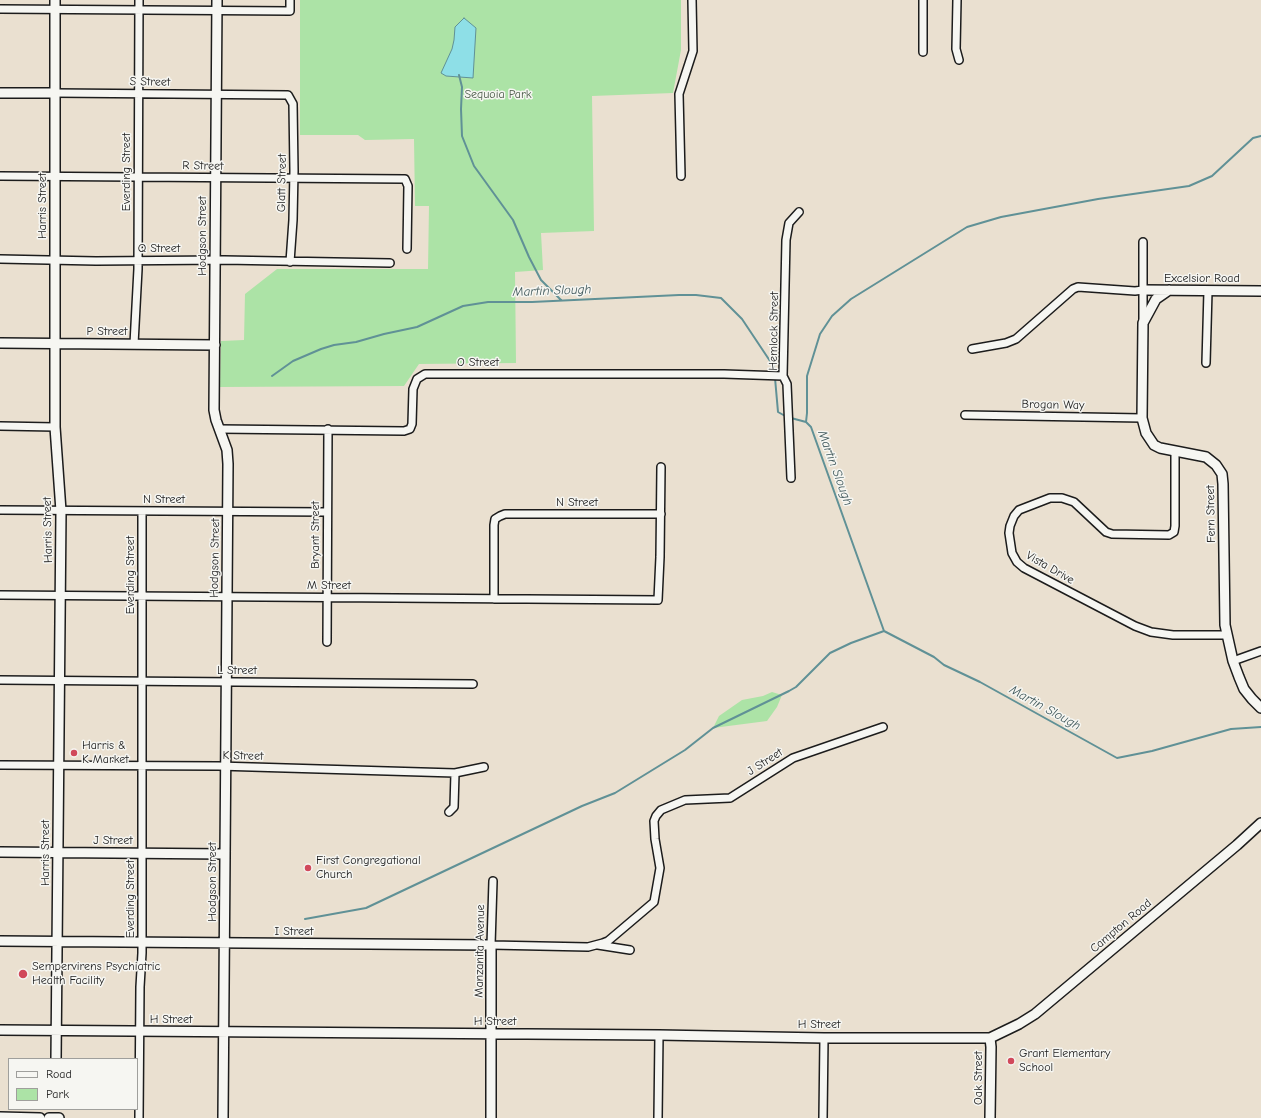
<!DOCTYPE html>
<html>
<head>
<meta charset="utf-8">
<style>
	body { margin:0 }
	#map { position:relative; width:1261px; height:1118px; overflow:hidden; background:#eae0d0; font-family:"Comic Neue",sans-serif }
	canvas { display:block }
	.legend { position:absolute; left:8px; top:1058px; width:130px; height:52px; box-sizing:border-box; background:#f6f6f2; border:1px solid #9f9f9c; margin:0; padding:5px 7px; list-style:none; font-size:12px; color:#1c1c1c }
	.legend li { display:flex; align-items:center; gap:8px; height:20px }
	.legend b { width:20px; border:1px solid #9f9f9c }
</style>
</head>
<body>
<div id="map">
<canvas width="1261" height="1118"></canvas>
<ul class="legend">
<li><b style="height:5px;background:#f6f6f2"></b>Road</li>
<li><b style="height:11px;background:#ace3a6"></b>Park</li>
</ul>
</div>
<script>
const context = document.querySelector('canvas').getContext('2d');
context.lineJoin = 'round';
function fillPath(path, color) {
  context.fillStyle = color;
  context.fill(path, 'evenodd');
}
function poly(rows) {
  const path = new Path2D();
  for (const r of rows) {
    path.moveTo(r[0], r[1]);
    for (let i = 2; i < r.length; i += 2) path.lineTo(r[i], r[i + 1]);
  }
  return path;
}
function trace(path, color, width, dash) {
  context.strokeStyle = color;
  context.lineWidth = width;
  context.lineCap = dash ? 'butt' : 'round';
  context.setLineDash(dash || []);
  context.stroke(path);
}
function write(font, color, halo, rows, align = 'center') {
  context.font = font + ' "Comic Neue",sans-serif';
  context.lineWidth = 3;
  context.setLineDash([]);
  context.textBaseline = 'middle';
  context.strokeStyle = halo;
  context.fillStyle = color;
  for (const [text, x, y, turn = 0] of rows) {
    context.save();
    context.translate(x, y);
    context.rotate((+turn || 0) * Math.PI / 180);
    context.textAlign = isNaN(turn) ? turn : align;
    if (halo) context.strokeText(text, 0, 0);
    context.fillText(text, 0, 0);
    context.restore();
  }
}
const green = poly([
	[300,0,681,0,681,50,673,93,592,96,594,231,541,233,543,270,515,272,516,363,419,364,404,386,220,387,221,341,244,340,245,294,277,269,428,269,429,206,415,206,414,139,365,140,358,135,300,135],
	[772,692,782,695,777,707,767,721,713,728,719,716,742,700,763,696]
]);
const water = poly([
	[464,18,476,28,473,78,446,76,441,73,452,49,454,40,455,27,464,18]
]);
const stream = poly([
	[459,75,462,87,461,109,462,136,474,166,513,220,529,257,541,280,561,300],
	[272,376,293,361,321,349,334,345,356,342,384,334,417,327,463,306,488,302,532,302,679,295,696,295,721,298,742,319,774,367,775,374],
	[775,378,778,412,787,417],
	[791,418,806,422,811,427,884,631,934,657,944,665,980,682,1117,758,1152,751,1231,729,1261,727],
	[806,422,807,413,807,376,820,334,832,316,851,299,967,227,1001,217,1098,199,1189,186,1212,176,1253,138,1261,136],
	[305,919,366,908,582,806,615,793,685,750,713,728,789,691,796,687,830,653,851,643,884,631]
]);
const street = poly([
	[923,0,923,52],
	[957,0,956,49,959,60],
	[0,9,290,11,290,0],
	[55,93,288,95,293,104,294,171,293,220,290,262],
	[0,176,405,179,408,186,407,249],
	[681,176,679,94,693,51,692,0],
	[1143,242,1143,322],
	[0,259,96,261,224,260,390,263],
	[134,344,138,269,139,0],
	[972,349,1006,343,1016,339,1073,289,1078,287,1135,291,1143,290],
	[1206,363,1208,291],
	[965,415,1142,418],
	[0,426,55,427],
	[219,429,404,431,410,429,412,424,413,389,417,379,425,374,724,374,783,376],
	[1175,451,1175,526,1174,532,1169,535,1112,534,1106,532,1074,502,1062,498,1050,498,1019,510,1014,516,1010,526,1009,533,1012,553,1017,562,1024,568,1135,626,1151,632,1173,635,1227,635],
	[791,478,787,384,783,376,786,240,789,223,799,212],
	[0,510,327,512],
	[0,595,658,600,660,557,661,467],
	[494,599,494,525,495,519,500,516,505,514,661,514],
	[327,642,328,429],
	[1233,661,1261,651],
	[0,680,473,684],
	[0,765,218,766,455,773,484,767],
	[449,812,454,807,455,773],
	[493,881,491,945,588,947,603,943,608,941,654,902,660,868,655,839,654,821,656,816,661,810,685,800,730,798,793,758,883,727],
	[598,945,630,950],
	[139,1118,140,987,142,953,142,511],
	[658,1118,659,1035],
	[823,1118,824,1038]
]);
const secondary = poly([
	[55,0,55,427,61,511,56,1059],
	[217,0,214,410,216,420,227,450,228,464,223,1118],
	[0,93,55,93],
	[1143,290,1261,291],
	[1169,290,1156,299,1143,323,1142,418,1146,433,1154,445,1160,448,1206,457,1216,465,1222,474,1223,484,1225,625,1233,661,1239,677,1244,689,1252,699,1261,708],
	[0,343,215,345],
	[0,852,225,854],
	[0,941,491,945,491,1118],
	[0,1030,659,1035,824,1038,990,1038,1019,1024,1035,1014,1237,845,1261,823],
	[990,1038,991,1047,990,1118],
	[0,1117,40,1118],
	[49,1118,59,1118]
]);
const markers = [
	[74,753,4,"#d1495b"],
	[308,868,4,"#d1495b"],
	[23,974,5,"#d1495b"],
	[1011,1061,4,"#d1495b"]
];
const streetNames = [
	["S Street",150,82,1],
	["R Street",203,166,1],
	["Everding Street",127,172,-90],
	["Glatt Street",282,183,-89],
	["Harris Street",43,206,-90],
	["Hodgson Street",203,236,-90],
	["Q Street",159,249],
	["Excelsior Road",1202,279],
	["Hemlock Street",774,331,-89],
	["P Street",107,332],
	["O Street",478,363],
	["Brogan Way",1053,405,1],
	["N Street",164,500],
	["N Street",577,503],
	["Fern Street",1211,514,-91],
	["Harris Street",48,530,-91],
	["Bryant Street",316,535,-90],
	["Hodgson Street",215,558,-89],
	["Vista Drive",1050,568,30],
	["Everding Street",131,575,-90],
	["M Street",329,586],
	["L Street",237,671],
	["K Street",243,756,1],
	["J Street",765,762,-33],
	["J Street",113,841],
	["Harris Street",46,853,-90],
	["Hodgson Street",213,882,-90],
	["Everding Street",131,899,-90],
	["Campton Road",1121,926,-40],
	["I Street",294,932],
	["Manzanita Avenue",480,951,-89],
	["H Street",171,1020],
	["H Street",495,1022],
	["H Street",819,1025],
	["Oak Street",979,1078,-90]
];
const parkNames = [
	["Sequoia Park",498,95]
];
const poiNames = [
	["Harris &",82,746],
	["K Market",82,760],
	["First Congregational",316,861],
	["Church",316,875],
	["Sempervirens Psychiatric",32,967],
	["Health Facility",32,981],
	["Grant Elementary",1019,1054],
	["School",1019,1068]
];
const waterNames = [
	["Martin Slough",552,291,-2],
	["Martin Slough",835,468,70],
	["Martin Slough",1045,708,29]
];
fillPath(green, '#ace3a6');
fillPath(water, '#8edfe7');
trace(water, '#609196', 1);
trace(stream, '#609196', 2);
trace(street, '#1c1c1c', 10);
trace(secondary, '#1c1c1c', 12);
trace(street, '#f6f6f2', 7);
trace(secondary, '#f6f6f2', 9);
for (const [x, y, r, color] of markers) {
  const dot = new Path2D();
  dot.arc(x, y, r, 0, 2 * Math.PI);
  context.fillStyle = color;
  context.fill(dot);
  trace(dot, '#f6f6f2', 1.5);
}
write('12px', '#1c1c1c', '#f6f6f2', streetNames);
write('12px', '#475845', '#f6f6f2', parkNames);
write('12px', '#1c1c1c', '#f6f6f2', poiNames, 'left');
write('italic 13px', '#3e5659', '#f6f6f2', waterNames);
</script>
</body>
</html>
